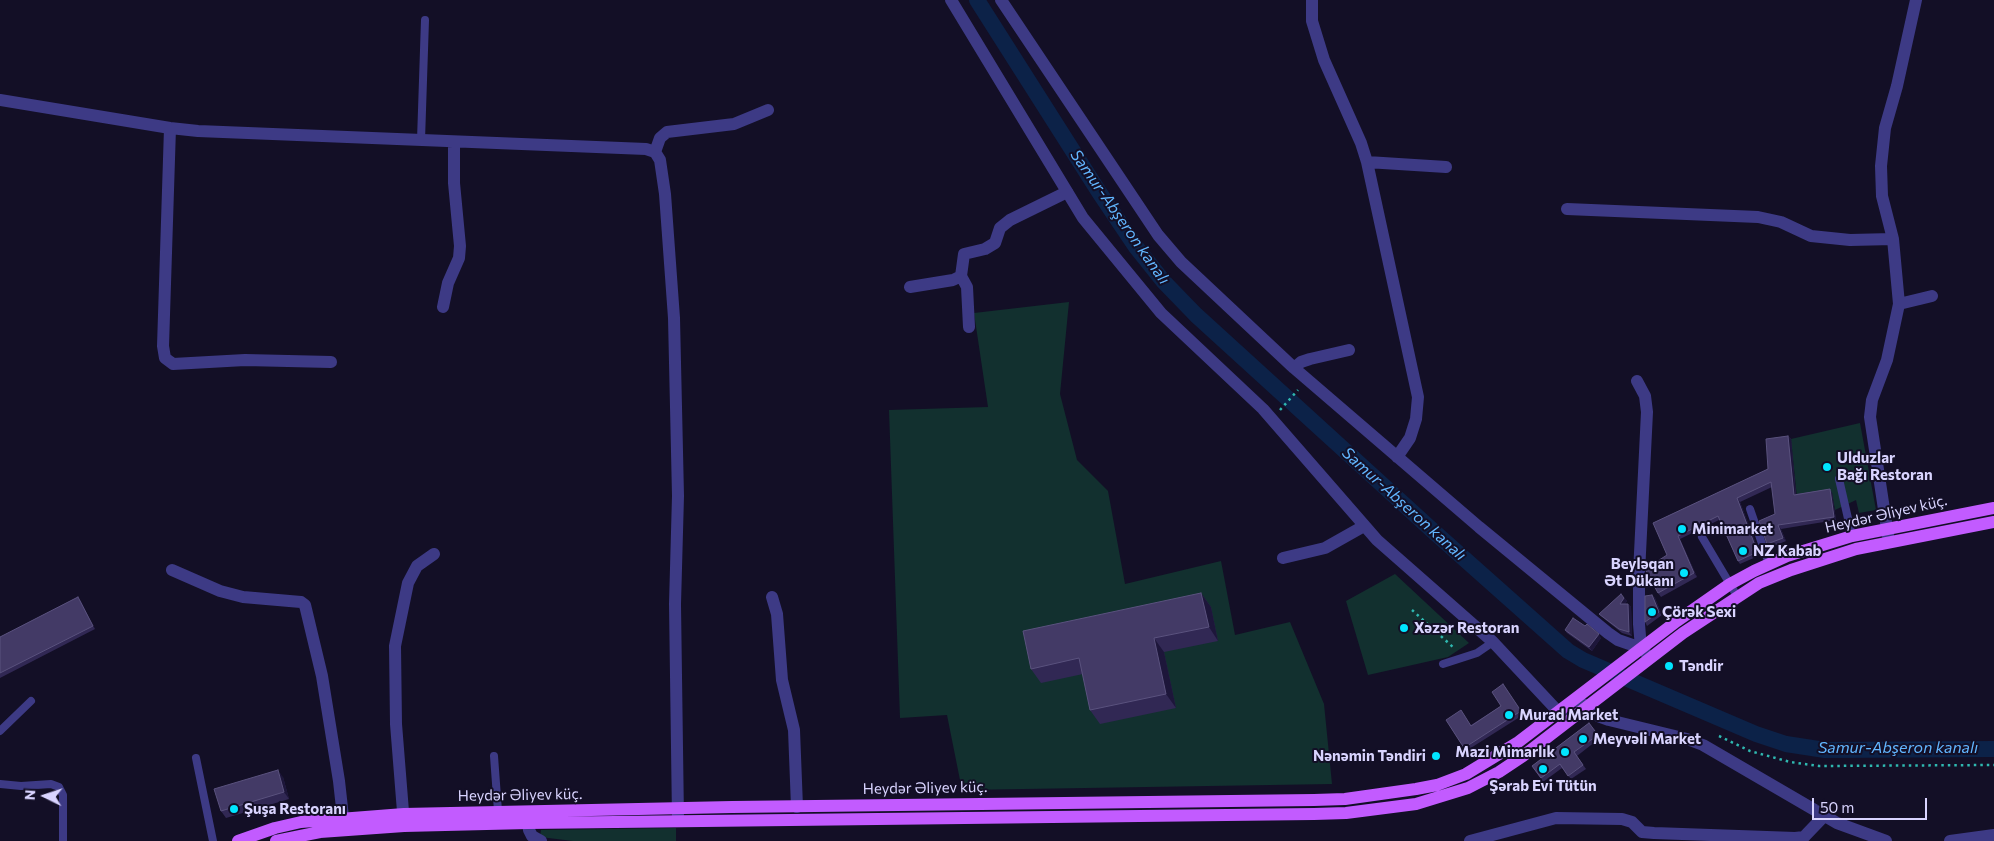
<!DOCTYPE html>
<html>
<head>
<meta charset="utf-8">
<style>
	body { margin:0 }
	#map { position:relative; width:1994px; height:841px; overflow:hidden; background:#130f26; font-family:Commissioner,sans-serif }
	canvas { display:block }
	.north { position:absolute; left:20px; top:771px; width:50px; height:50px; -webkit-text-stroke:4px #130f26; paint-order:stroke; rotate:274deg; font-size:14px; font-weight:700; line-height:20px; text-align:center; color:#d9d4ff }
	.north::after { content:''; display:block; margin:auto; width:18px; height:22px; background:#d9d4ff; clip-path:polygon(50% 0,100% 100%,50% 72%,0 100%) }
	.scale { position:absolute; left:1812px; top:798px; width:115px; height:22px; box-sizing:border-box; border:2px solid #d9d4ff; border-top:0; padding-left:6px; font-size:15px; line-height:18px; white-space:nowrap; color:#d9d4ff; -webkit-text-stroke:4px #130f26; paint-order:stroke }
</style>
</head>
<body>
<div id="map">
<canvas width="1994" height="841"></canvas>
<div class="north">N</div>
<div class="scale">50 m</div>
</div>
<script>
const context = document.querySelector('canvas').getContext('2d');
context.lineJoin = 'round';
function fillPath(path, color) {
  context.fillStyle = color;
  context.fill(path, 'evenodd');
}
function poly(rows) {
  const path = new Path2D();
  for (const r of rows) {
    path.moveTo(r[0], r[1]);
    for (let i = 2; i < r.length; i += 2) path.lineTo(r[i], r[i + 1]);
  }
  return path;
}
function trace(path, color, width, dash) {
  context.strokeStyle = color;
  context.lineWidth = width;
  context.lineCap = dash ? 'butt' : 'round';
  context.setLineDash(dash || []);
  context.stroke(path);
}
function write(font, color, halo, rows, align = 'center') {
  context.font = font + ' Commissioner,sans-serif';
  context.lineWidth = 4;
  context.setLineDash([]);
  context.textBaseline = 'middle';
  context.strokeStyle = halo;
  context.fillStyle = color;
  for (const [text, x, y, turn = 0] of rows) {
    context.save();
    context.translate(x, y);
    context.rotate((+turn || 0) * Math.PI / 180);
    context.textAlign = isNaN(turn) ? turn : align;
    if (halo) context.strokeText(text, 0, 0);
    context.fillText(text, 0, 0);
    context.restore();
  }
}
const green = poly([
	[1069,302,1060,394,1077,460,1108,491,1125,584,1221,561,1235,635,1290,622,1324,704,1332,784,962,790,947,715,900,718,889,410,988,407,974,313],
	[1860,423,1876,510,1859,513,1856,500,1835,510,1832,493,1797,498,1791,439],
	[1395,574,1469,643,1448,657,1368,675,1346,601],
	[676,828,676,841,573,841,540,837,541,830]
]);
const canal = poly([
	[977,0,1099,192,1136,247,1164,282,1196,315,1432,530,1568,651,1583,660,1756,734,1786,744,1825,750,1994,749]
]);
const path = poly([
	[1280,410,1298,390],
	[1412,610,1454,648],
	[1719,736,1750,751,1790,762,1819,766,1994,765]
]);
const service = poly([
	[421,140,425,20],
	[1839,479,1852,536],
	[1750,509,1769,564],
	[1702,537,1737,596],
	[1443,664,1477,653,1493,642],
	[0,731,31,701],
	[494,756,498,811],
	[196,758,213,841],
	[0,784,21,786,51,784,59,787,63,795,63,841]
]);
const minor = poly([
	[1001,0,1158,235,1181,262,1294,368,1479,527,1608,633,1618,640,1641,648],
	[1312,0,1312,21,1324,60,1361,143,1367,162,1418,397,1416,419,1410,438,1397,457],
	[0,100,170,128,198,131,646,149,655,152,660,160,665,194,674,318,678,496,675,604,678,819],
	[170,128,163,346,165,358,173,364,245,360,331,362],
	[655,152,660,138,667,132,734,124,768,110],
	[1367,162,1446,167],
	[1567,209,1758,217,1781,222,1811,236,1850,240,1893,239],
	[961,276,967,287,969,327],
	[910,287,953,280,961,276,964,254,985,249,995,243,1000,228,1010,220,1067,192],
	[1899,304,1932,296],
	[443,307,448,283,459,258,460,246,454,183,454,142],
	[1294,368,1301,362,1310,359,1349,350],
	[1637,381,1645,396,1647,412,1639,573,1639,624,1641,648,1645,652],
	[1889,542,1870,417,1872,400,1887,360,1899,304,1893,239,1882,196,1881,166,1885,128,1897,86,1916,0],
	[1283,558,1325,548,1364,526],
	[172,570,220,591,243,597,301,602,305,605,322,676,339,781,343,817],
	[772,597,777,614,782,680,794,730,797,807],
	[1579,702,1585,705,1598,716,1609,720,1687,739,1703,745,1837,823,1886,841],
	[527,812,529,830,532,836,541,841],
	[404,824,396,724,395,646,408,583,417,566,434,554],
	[1470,841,1556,818,1622,819,1632,822,1642,832,1654,833,1795,838,1804,837,1824,816],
	[1950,841,1994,835]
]);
const tertiary = poly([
	[951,0,1083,218,1161,313,1263,409,1377,540,1493,642,1566,720]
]);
const primary = poly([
	[238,841,275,828,301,822,404,814,732,807,1314,800,1345,799,1416,789,1437,785,1466,774,1517,743,1677,621,1730,584,1754,571,1787,556,1852,536,1994,508],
	[276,841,320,832,404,826,528,823,1314,814,1346,813,1416,804,1468,788,1499,772,1523,756,1683,633,1759,583,1791,570,1856,549,1994,522]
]);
const wall = poly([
	[1788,436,1791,439,1796,494,1830,489,1832,493,1836,520,1781,529,1786,541,1769,548,1767,544,1775,514,1772,487,1740,502,1759,552,1754,554,1756,557,1740,564,1738,561,1719,520,1680,539,1697,577,1661,597,1658,593,1667,555,1653,523,1768,469],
	[1201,593,1211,607,1218,641,1164,652,1176,708,1100,724,1090,710,1083,674,1041,683,1031,669],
	[1652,595,1655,598,1662,615,1647,626,1645,622],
	[78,597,95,629,0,678,0,637],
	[1624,598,1627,601,1625,604,1628,604,1631,607,1632,636,1622,633,1602,617,1599,614],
	[1565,630,1601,638,1592,651,1567,633],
	[1503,684,1523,715,1466,751,1446,720,1471,725,1501,706],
	[1589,723,1600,738,1577,756,1586,769,1571,779,1562,768,1543,782,1532,766],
	[283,777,289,799,226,818,221,811]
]);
const shadedWall = poly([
	[1788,436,1791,439,1796,498,1794,495],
	[1830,489,1832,493,1836,520,1834,517],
	[1737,498,1740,502,1759,552,1756,548],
	[1778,525,1781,529,1786,541,1783,538],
	[1678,536,1680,539,1697,577,1694,573],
	[1201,593,1211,607,1218,641,1209,627],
	[1652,595,1655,598,1662,615,1659,612],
	[78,597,81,601,95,629,93,626],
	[1624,598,1627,601,1623,607,1620,604],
	[1628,604,1631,607,1632,636,1629,632],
	[1599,634,1601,638,1592,651,1589,647],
	[1154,638,1164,652,1176,708,1166,694],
	[278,770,283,777,289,799,284,792]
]);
const building = poly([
	[1788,436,1794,495,1830,489,1834,517,1778,525,1783,538,1767,544,1759,521,1775,514,1771,482,1737,498,1756,548,1752,550,1753,554,1738,561,1718,516,1678,536,1694,573,1658,593,1645,569,1667,555,1653,523,1768,469,1766,439,1788,436],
	[1201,593,1209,627,1154,638,1166,694,1090,710,1079,658,1031,669,1023,631,1201,593],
	[1621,594,1624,598,1620,604,1628,604,1629,632,1619,629,1599,614,1621,594],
	[1652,595,1659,612,1645,622,1645,596,1652,595],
	[78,597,93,626,0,673,0,637,78,597],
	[1573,618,1585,626,1587,624,1599,634,1589,647,1565,630,1573,618],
	[1503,684,1521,711,1464,748,1446,720,1461,710,1471,726,1501,706,1492,692,1503,684],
	[1589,723,1598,735,1574,752,1583,765,1568,776,1560,764,1541,778,1532,766,1589,723],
	[278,770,284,792,221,811,214,789,278,770]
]);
const markers = [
	[1827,467,5,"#00e5ff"],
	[1682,529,5,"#00e5ff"],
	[1743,551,5,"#00e5ff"],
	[1684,573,5,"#00e5ff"],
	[1652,612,5,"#00e5ff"],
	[1404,628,5,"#00e5ff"],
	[1669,666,5,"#00e5ff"],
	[1509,715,5,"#00e5ff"],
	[1583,739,5,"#00e5ff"],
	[1565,752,5,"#00e5ff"],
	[1436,756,5,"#00e5ff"],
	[1543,769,5,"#00e5ff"],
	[234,809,5,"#00e5ff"]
];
const poiNames = [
	["Ulduzlar",1837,458],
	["Bağı Restoran",1837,475],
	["Minimarket",1692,529],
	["NZ Kabab",1753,551],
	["Beyləqan",1674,564,"right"],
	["Ət Dükanı",1674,581,"right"],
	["Çörək Sexi",1662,612],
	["Xəzər Restoran",1414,628],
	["Təndir",1679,666],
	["Murad Market",1519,715],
	["Meyvəli Market",1593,739],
	["Mazi Mimarlık",1555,752,"right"],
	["Nənəmin Təndiri",1426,756,"right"],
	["Şərab Evi Tütün",1543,786,"center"],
	["Şuşa Restoranı",244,809]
];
const streetNames = [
	["Heydər Əliyev küç.",1886,514,-13],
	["Heydər Əliyev küç.",925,788,-1],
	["Heydər Əliyev küç.",520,795,-1]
];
const waterNames = [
	["Samur-Abşeron kanalı",1120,217,55],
	["Samur-Abşeron kanalı",1404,504,42],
	["Samur-Abşeron kanalı",1898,748]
];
fillPath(green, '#12302f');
trace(canal, '#0c2248', 16);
trace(path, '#2fb8b0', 2.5, [2.5, 4]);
trace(service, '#3d3a85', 8);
trace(minor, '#3d3a85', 12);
trace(tertiary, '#3d3a85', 12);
trace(primary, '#c25bff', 12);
fillPath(wall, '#312854');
fillPath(shadedWall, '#1d163a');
fillPath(building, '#433a66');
trace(building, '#5a527e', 1);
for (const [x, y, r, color] of markers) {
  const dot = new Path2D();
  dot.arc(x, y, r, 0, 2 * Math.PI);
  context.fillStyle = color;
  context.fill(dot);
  trace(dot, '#130f26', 2);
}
write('bold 15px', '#d9d4ff', '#130f26', poiNames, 'left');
write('15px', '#d9d4ff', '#130f26', streetNames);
write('italic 16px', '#62b6ff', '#130f26', waterNames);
</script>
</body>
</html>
